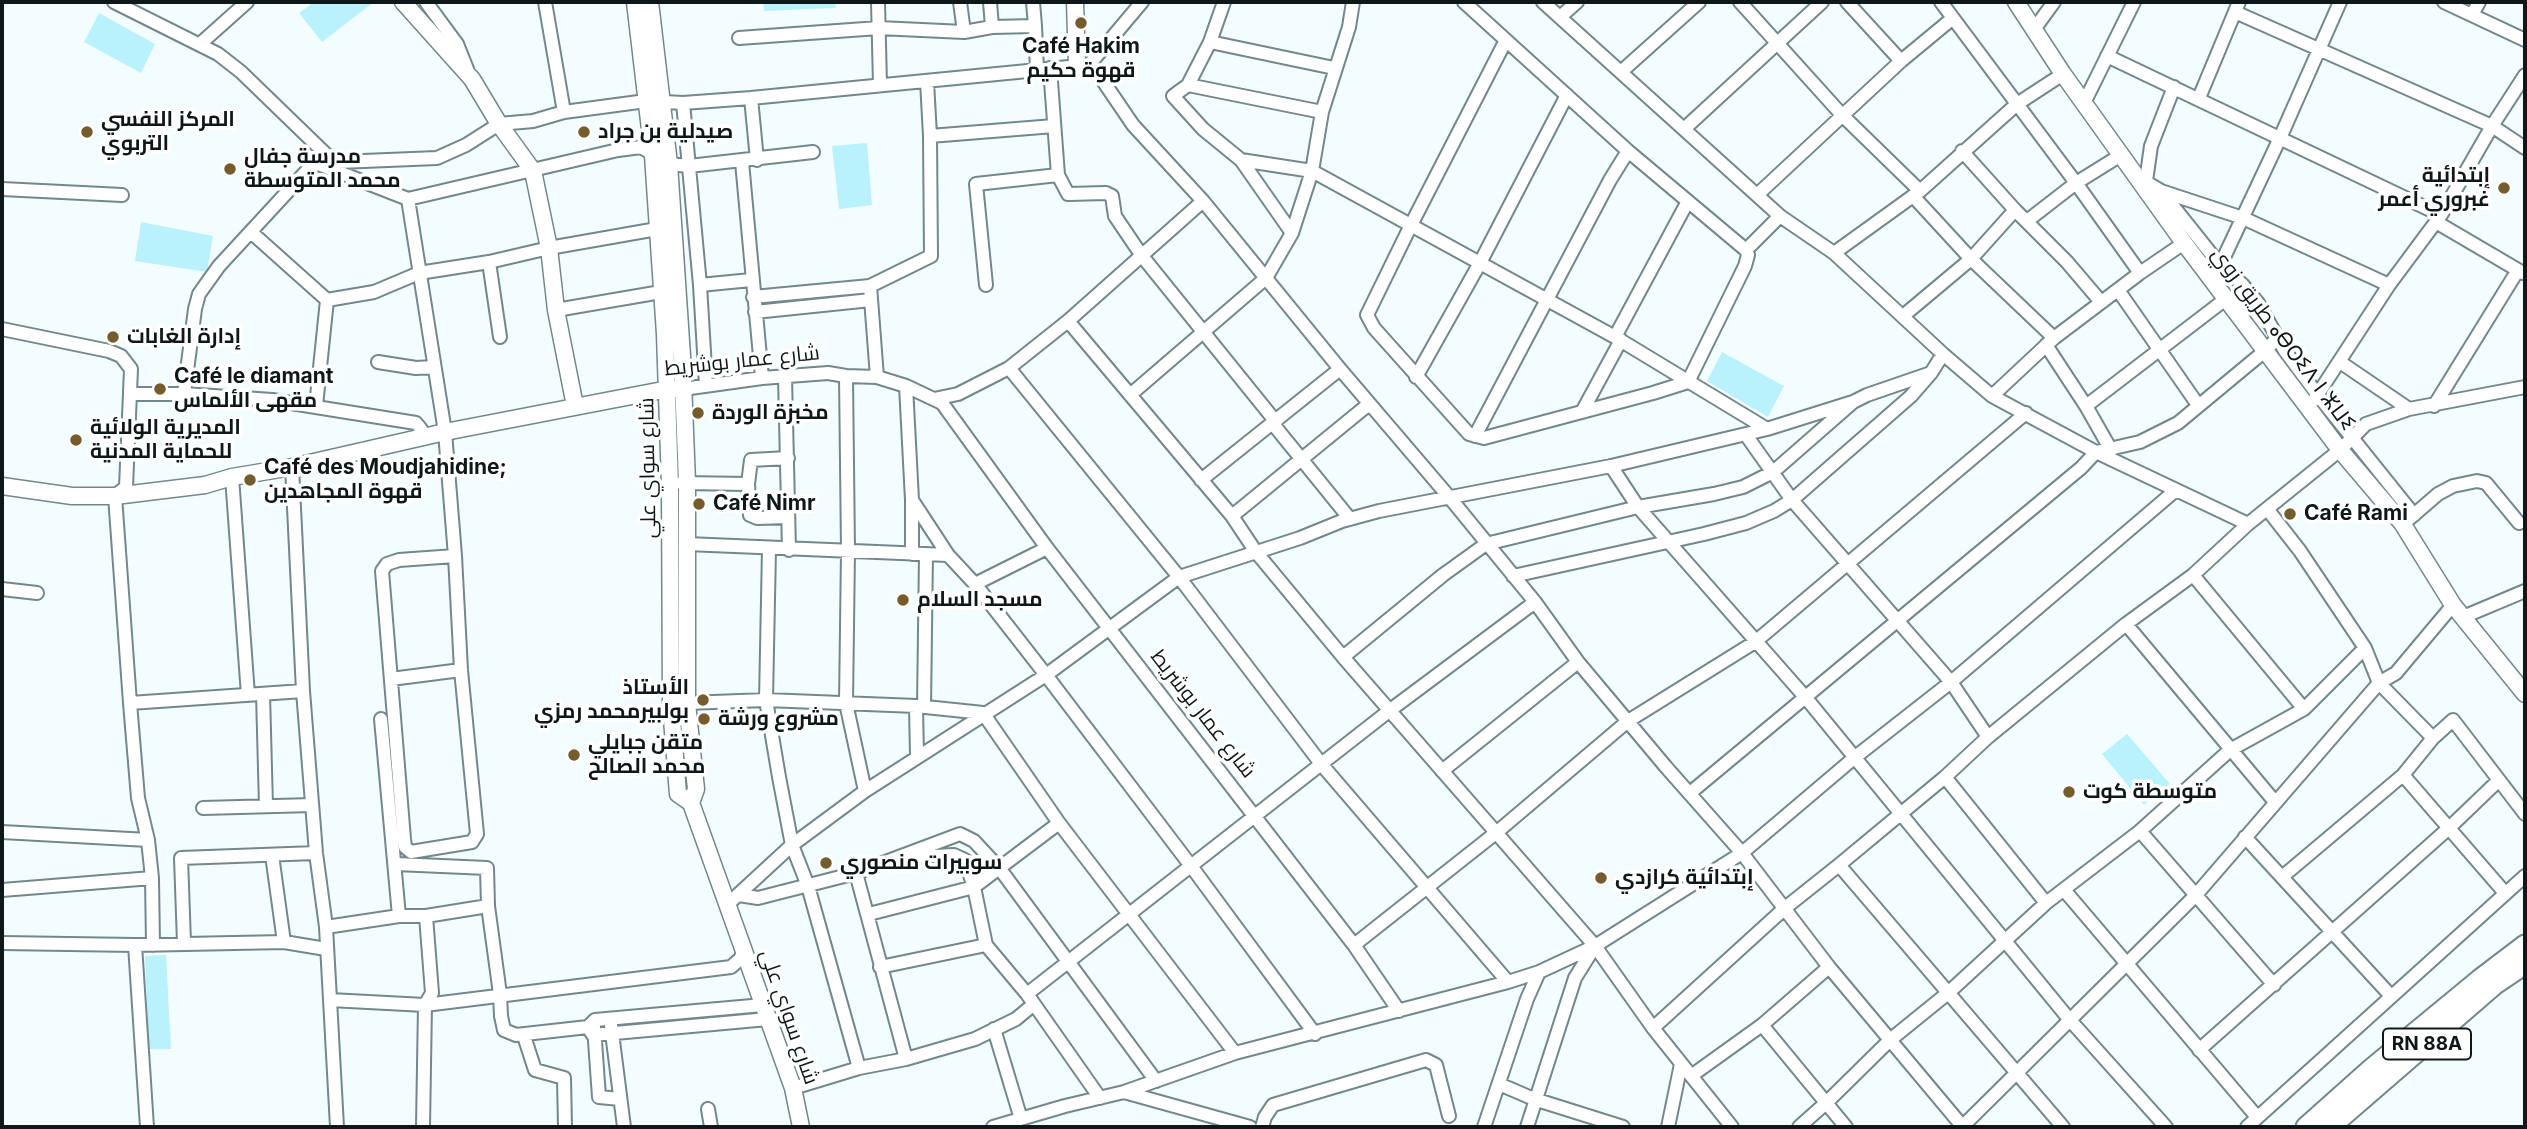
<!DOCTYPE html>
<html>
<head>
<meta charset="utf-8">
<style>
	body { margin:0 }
	#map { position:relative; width:2527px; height:1129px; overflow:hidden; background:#f3fdff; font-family:Inter,sans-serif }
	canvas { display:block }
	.frame { position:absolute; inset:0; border:4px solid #0f1819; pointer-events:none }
</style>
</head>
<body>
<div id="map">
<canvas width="2527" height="1129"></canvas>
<div class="frame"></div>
</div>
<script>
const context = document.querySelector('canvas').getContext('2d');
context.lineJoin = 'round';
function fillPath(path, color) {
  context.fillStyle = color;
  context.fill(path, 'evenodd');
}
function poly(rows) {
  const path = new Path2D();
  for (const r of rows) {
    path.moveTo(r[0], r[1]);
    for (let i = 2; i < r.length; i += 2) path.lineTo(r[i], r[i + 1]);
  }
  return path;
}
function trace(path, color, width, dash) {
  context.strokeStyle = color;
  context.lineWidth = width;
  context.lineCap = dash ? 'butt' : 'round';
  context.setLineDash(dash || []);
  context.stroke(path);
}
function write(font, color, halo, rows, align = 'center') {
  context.font = font + ' Inter,Cairo,"Noto Sans Tifinagh",sans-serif';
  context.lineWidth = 7;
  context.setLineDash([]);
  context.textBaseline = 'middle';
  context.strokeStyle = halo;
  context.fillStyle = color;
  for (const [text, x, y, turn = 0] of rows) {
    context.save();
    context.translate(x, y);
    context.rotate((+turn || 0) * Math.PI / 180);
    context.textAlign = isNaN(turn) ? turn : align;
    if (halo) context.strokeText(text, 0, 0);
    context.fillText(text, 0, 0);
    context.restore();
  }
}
const green = poly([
	[314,2,374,2,322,42,299,13],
	[763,2,835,2,836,8,764,11],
	[99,13,155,44,141,73,84,42],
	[867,143,872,205,839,209,832,146],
	[141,222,213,236,207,272,135,261],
	[1722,352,1784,386,1768,417,1707,381],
	[2127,734,2170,784,2144,805,2102,754],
	[166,955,171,1049,149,1049,145,956]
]);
const minor = poly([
	[114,2,218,54,241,72,333,161],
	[426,2,457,44,467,69],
	[545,2,564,112],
	[878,2,880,85],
	[960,2,964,32],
	[990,2,992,27],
	[1224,2,1210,42,1188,85,1173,96,1203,129,1241,160,1312,171,1615,337,1767,429],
	[1464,2,1628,151,1746,250],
	[1543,2,1780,216,1834,253,1943,354],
	[1740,2,1842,115,1920,191],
	[1847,2,1901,61],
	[1941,2,2076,183,2140,273],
	[2444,2,2525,40],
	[2235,12,2492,126,2525,148],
	[2472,15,2479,2],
	[1560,17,1577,2],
	[1035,26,1037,70],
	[2035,28,2054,2],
	[739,38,879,28,964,32,992,27,1035,26,1033,2],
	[1506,40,1411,225,1367,315,1374,328,1469,434,1484,438,1653,393,1688,382,1745,266,1748,255,1746,250,1780,216],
	[1210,42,1334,68],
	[200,44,247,2],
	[2107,56,2441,215],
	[1089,65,1142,2],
	[1622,71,1699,2],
	[1188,85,1322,112],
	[751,98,757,160],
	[2199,98,2239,2],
	[683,103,700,285,706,385],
	[2084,103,2134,2],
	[1684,129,1822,2],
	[930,136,1054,126],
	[1962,151,2015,210,2067,262,2101,302],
	[1241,160,1292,233],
	[742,162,762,378],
	[318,164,408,199,618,150,641,147,669,164,689,166,813,152],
	[1058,175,1068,194,1106,193,1112,196,1115,216,1142,256,1276,422],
	[2139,178,2161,191,2243,218,2389,285],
	[2146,181,2151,146,2174,87],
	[2,189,122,195],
	[2161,191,2220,265,2242,284,2258,303,2285,351,2317,394,2414,515],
	[1757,195,1901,61,1953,18],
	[1913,196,1971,259,2054,338],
	[408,199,445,432,455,556,461,670,477,834,472,842,411,852,405,847,404,839,382,571,387,564,399,560,455,556],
	[2027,221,2076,183,2121,155],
	[2436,222,2523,273],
	[252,233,327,300,374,292,419,273,489,262,549,248,657,229],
	[1834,253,1920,191,2017,104,2063,74],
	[489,262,500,337],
	[2218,270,2280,138,2340,2],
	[700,285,751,280],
	[986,285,976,184,1058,175,1050,68],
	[2118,290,2198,405],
	[753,297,870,286],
	[556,310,661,292],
	[755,312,871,300],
	[1903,316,1971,259,2015,210],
	[1068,321,1232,516,1256,552,1343,657,1595,946],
	[2,329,109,351,121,356,131,369,126,487,115,496,130,703,303,691],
	[1615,337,1688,201],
	[2046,345,2086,406,2111,450],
	[378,362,416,368,434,367],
	[2340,362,2409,409],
	[1009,368,1179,577,1322,765,1508,982],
	[785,376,789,550],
	[846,376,848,551,846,703,865,791],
	[877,377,870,286,931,256,930,136,927,81],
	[1416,377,1481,261,1567,95],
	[906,386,912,500,948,555,975,584,1046,675,1191,866,1315,1034],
	[683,389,762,378,828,373,846,376,877,377,906,386,942,403,1047,548,1354,945,1399,1011],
	[131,394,184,394],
	[1130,395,1266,278,1292,233,1312,171,1322,112,1349,27,1353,2],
	[1992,396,2054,338,2140,273,2184,243],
	[934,399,958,394,1009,368,1068,321,1203,201],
	[2314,400,2389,285,2441,215,2492,126,2525,75],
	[316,406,327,300],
	[2086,406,2227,298],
	[2434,406,2518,270],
	[1583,410,1621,340],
	[1273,424,1350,519],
	[1746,435,1792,500,1951,682,1988,737],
	[1475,436,1610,180,1628,151],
	[422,437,421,429,416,423,272,400,184,394,195,309,199,294,219,266,314,163,437,158,466,145,499,124,533,121,564,112,646,101,683,103,751,98,1089,65,1099,75,1133,125,1203,201,1340,369,1450,498,1535,602,1578,662,1666,767,1742,853,1829,967,1963,1127],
	[1611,466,1638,507,1806,698,2069,1019,2166,1127],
	[292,467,303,691,316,853,326,927,337,1127],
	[232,477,248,695],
	[1201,480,1340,369],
	[681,483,748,484,750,515,757,518,788,517],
	[748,484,751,460,788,458],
	[2268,510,2300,551,2365,648,2379,683,2433,738],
	[1232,516,1369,404],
	[2409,519,2438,494,2453,486,2477,481,2486,483,2519,523],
	[687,544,948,555],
	[769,549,766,700,779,777,792,845,808,886,859,1068],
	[912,554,912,501],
	[2193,575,2304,709],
	[1513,576,1704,534,1746,523,1774,511,1792,500,1911,396,1931,373],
	[975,584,1047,548],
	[2,589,37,593],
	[2463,617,2525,591],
	[2126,624,2275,802],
	[1343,657,1443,575,1486,544,1638,507,1714,494,1743,487,1773,472,1852,403],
	[391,679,461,670],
	[263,694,266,806],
	[687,703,766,700,916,706,983,713,1059,823,1235,1053],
	[916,706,917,756],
	[924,707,926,554],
	[381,719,399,916],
	[1442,771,1578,662],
	[2403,775,2505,893],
	[1945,777,2046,903],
	[1690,793,2081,468,2096,452,2140,442,2178,423,2266,350,2278,337],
	[203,808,312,805],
	[2140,831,2274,985],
	[2,832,148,840,138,798,130,703],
	[2245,837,2391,996],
	[148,840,152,878,153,945],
	[272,855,284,942],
	[916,857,954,855,965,860,974,887,986,945,1027,994,1100,1098],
	[396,864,487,868,488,906,500,994,501,1016,504,1030,516,1035,588,1027,595,1020,763,1005],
	[1839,865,2063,1127],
	[2282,877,2403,775,2433,738,2453,720,2525,814],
	[2,890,152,878],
	[2065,891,2257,1117],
	[739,895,758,898,856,873],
	[728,904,792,845,865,791,1046,675,1179,577,1300,538,1342,521,1379,511,1611,466,1767,429,1853,402,1867,395,1931,373,1943,354,1992,396,2096,452,2248,524],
	[869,914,974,887,1059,823],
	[326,927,399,916,426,916,488,906],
	[2,943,135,945,284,942,326,949],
	[184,943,181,858,316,853],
	[135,945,147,1127],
	[1354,945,1497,832,1628,721,1755,642,2026,413],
	[880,967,986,945],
	[1027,994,1389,711,1535,602],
	[330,1000,425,1005,731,967,740,959,744,951],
	[611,1025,624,1127],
	[1762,1025,1846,1127],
	[588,1027,593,1035,768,1019],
	[594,1027,599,1097,620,1099],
	[1653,1028,1785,908,1839,865,1945,777,1988,737,2126,624,2193,575,2248,524,2340,450,2366,424,2409,409,2525,387],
	[994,1029,1021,1119],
	[524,1036,535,1070,564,1078,565,1127],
	[2199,1050,2449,828,2499,780],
	[906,1059,856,873,960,834,974,841,1000,869,1156,1081],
	[1691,1076,1762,1025,1829,967],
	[1499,1084,1534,1099,1623,1127],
	[793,1088,859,1068,906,1059,975,1039,1016,1019,1034,1004],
	[1124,1092,1250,1127],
	[708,1109,711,1127],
	[423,1127,425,1005,432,993,426,916],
	[993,1127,1065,1106,1124,1092,1235,1053,1508,982,1539,972,1595,946,1653,1028,1732,1127],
	[1262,1127,1265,1117,1273,1105,1426,1060,1436,1065,1449,1116],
	[1484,1127,1527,999,1539,972],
	[1527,1127,1575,978,1595,946,1742,853,1854,758,1951,682,2176,490],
	[1668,1127,1681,1064],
	[1799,1127,1826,1103,1890,1040,1948,993,2046,903,2140,831,2230,750,2304,709,2365,648],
	[1962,1127,2195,896,2379,683,2396,673,2453,605],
	[2247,1127,2525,876]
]);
const major = poly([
	[403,2,472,79,499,124,533,171,549,248,556,310,575,406],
	[635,2,653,155,665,334,670,485,671,707,678,794,691,803,793,1088,801,1127],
	[650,2,669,164,682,356,687,482,687,703,696,789,691,803],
	[1075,2,1077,66],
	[2016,2,2063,74,2184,243,2340,450,2402,523,2453,605,2525,694],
	[2,486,72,496,115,496,205,485,232,477,292,467,445,432,668,389,677,389]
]);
const highway = poly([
	[2306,1127,2371,1069,2479,980,2525,945],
	[2330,1127,2494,985,2525,964]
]);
const markers = [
	[1081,23,7,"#755c2d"],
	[87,132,7,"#755c2d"],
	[584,132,7,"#755c2d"],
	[230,169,7,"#755c2d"],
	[2504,188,7,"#755c2d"],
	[113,337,7,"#755c2d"],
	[160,389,7,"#755c2d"],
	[698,413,7,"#755c2d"],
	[76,440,7,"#755c2d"],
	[250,480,7,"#755c2d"],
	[699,504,7,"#755c2d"],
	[2290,514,7,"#755c2d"],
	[903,600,7,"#755c2d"],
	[703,700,7,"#755c2d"],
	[704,719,7,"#755c2d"],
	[574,755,7,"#755c2d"],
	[2069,792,7,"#755c2d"],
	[826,863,7,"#755c2d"],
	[1601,878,7,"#755c2d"]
];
const shields = [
	[2427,1044,88]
];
const shieldNames = [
	["RN 88A",2427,1044]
];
const poiNames = [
	["Café Hakim",1081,47,"center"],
	["قهوة حكيم",1081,71,"center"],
	["المركز النفسي",101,120],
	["التربوي",101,144],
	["صيدلية بن جراد",598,132],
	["مدرسة جفال",244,157],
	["محمد المتوسطة",244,181],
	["إبتدائية",2490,176,"right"],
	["غبروري أعمر",2490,200,"right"],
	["إدارة الغابات",127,337],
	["Café le diamant",174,377],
	["مقهى الألماس",174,401],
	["مخبزة الوردة",712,413],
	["المديرية الولائية",90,428],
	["للحماية المدنية",90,452],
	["Café des Moudjahidine;",264,468],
	["قهوة المجاهدين",264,492],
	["Café Nimr",713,504],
	["Café Rami",2304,514],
	["مسجد السلام",917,600],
	["الأستاذ",689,688,"right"],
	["بولبيرمحمد رمزي",689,712,"right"],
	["مشروع ورشة",718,719],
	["متقن جبايلي",588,743],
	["محمد الصالح",588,767],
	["متوسطة كوت",2083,792],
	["سوبيرات منصوري",840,863],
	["إبتدائية كرازدي",1615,878]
];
const streetNames = [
	["طريق زوي ⴰⴱⵔⵉⴷ ⵏ ⵣⵡⵉ",2283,339,53],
	["شارع عمار بوشريط",742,361,-6],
	["شارع سواي علي",648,468,-91],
	["شارع عمار بوشريط",1203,714,52],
	["شارع سواي علي",789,1017,71]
];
fillPath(green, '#b9f2fc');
trace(minor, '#72888c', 16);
trace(major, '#72888c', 19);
trace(highway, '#72888c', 23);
trace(minor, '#fff', 12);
trace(major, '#fff', 16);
trace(highway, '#fff', 19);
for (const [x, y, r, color] of markers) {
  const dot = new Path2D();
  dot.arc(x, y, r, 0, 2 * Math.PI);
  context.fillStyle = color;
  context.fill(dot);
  trace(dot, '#fff', 2.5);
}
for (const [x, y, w] of shields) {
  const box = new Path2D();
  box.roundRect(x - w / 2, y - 15.5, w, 31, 5);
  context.fillStyle = '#fff';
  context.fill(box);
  trace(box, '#0f1819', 2);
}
write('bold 19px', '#0f1819', null, shieldNames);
write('bold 21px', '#0f1819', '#fff', poiNames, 'left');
write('21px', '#0f1819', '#fff', streetNames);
</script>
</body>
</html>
